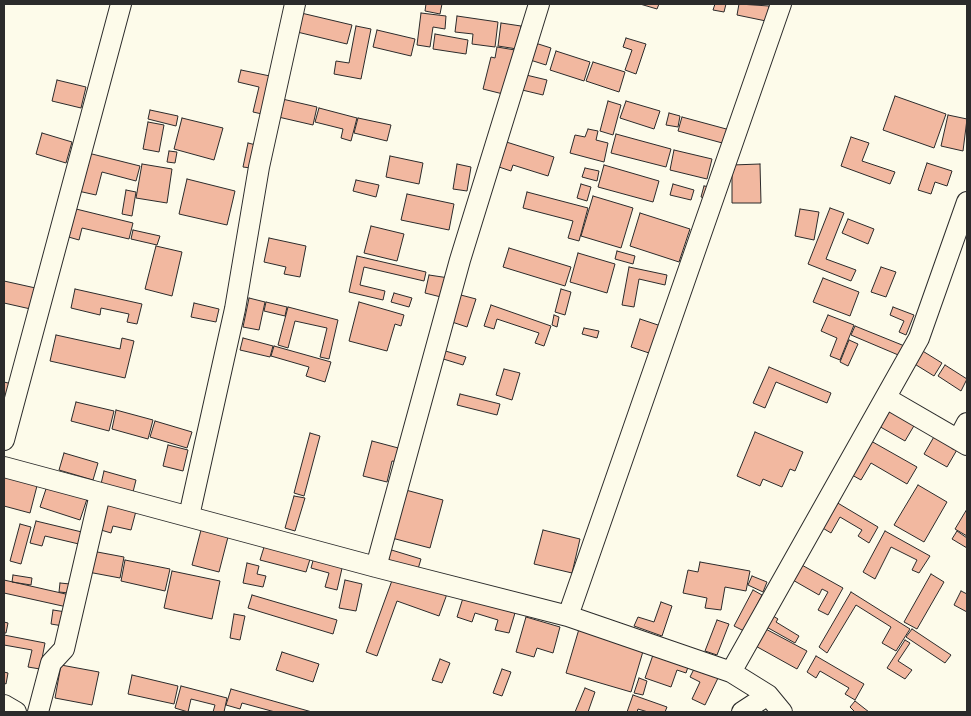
<!DOCTYPE html>
<html>
<head>
<meta charset="utf-8">
<style>
	body { margin:0 }
	#map { position:relative; width:971px; height:716px; overflow:hidden; background:#fdfbea; font-family:Raleway,sans-serif }
	canvas { display:block }
	.frame { position:absolute; inset:0; border:5px solid #2b2b2b; pointer-events:none }
</style>
</head>
<body>
<div id="map">
<canvas width="971" height="716"></canvas>
<div class="frame"></div>
</div>
<script>
const context = document.querySelector('canvas').getContext('2d');
context.lineJoin = 'round';
function fillPath(path, color) {
  context.fillStyle = color;
  context.fill(path, 'evenodd');
}
function poly(rows) {
  const path = new Path2D();
  for (const r of rows) {
    path.moveTo(r[0], r[1]);
    for (let i = 2; i < r.length; i += 2) path.lineTo(r[i], r[i + 1]);
  }
  return path;
}
function trace(path, color, width, dash) {
  context.strokeStyle = color;
  context.lineWidth = width;
  context.lineCap = dash ? 'butt' : 'round';
  context.setLineDash(dash || []);
  context.stroke(path);
}
const building = poly([
	[426,4,442,4,440,14,425,11,426,4],
	[640,4,659,4,657,9,640,4],
	[715,4,726,4,724,12,713,10,715,4],
	[739,4,769,6,766,21,737,15,739,4],
	[297,12,352,25,347,44,293,31,297,12],
	[421,13,446,16,445,29,433,27,430,47,417,45,421,13],
	[457,16,498,22,495,47,472,44,473,34,455,32,457,16],
	[501,23,521,26,517,49,498,46,501,23],
	[356,26,371,29,361,79,334,74,336,61,349,63,356,26],
	[377,30,415,39,411,56,373,47,377,30],
	[435,34,468,40,466,54,433,49,435,34],
	[626,38,646,44,636,74,625,70,632,50,623,47,626,38],
	[532,42,551,48,546,65,527,59,532,42],
	[497,47,515,50,503,94,483,89,491,57,495,58,497,47],
	[556,51,590,62,584,81,550,70,556,51],
	[593,62,625,72,619,92,586,81,593,62],
	[241,70,270,76,262,114,253,112,259,87,238,82,241,70],
	[522,74,547,80,543,95,518,89,522,74],
	[57,80,86,87,81,108,52,101,57,80],
	[895,96,946,114,934,148,883,130,895,96],
	[278,98,317,107,313,125,274,116,278,98],
	[608,101,621,105,613,135,600,131,608,101],
	[626,101,660,111,654,129,620,118,626,101],
	[319,108,357,118,351,141,341,138,343,129,315,122,319,108],
	[150,110,178,116,176,126,148,119,150,110],
	[669,113,680,116,678,127,666,125,669,113],
	[948,115,967,119,963,151,941,146,948,115],
	[682,117,730,130,726,144,678,131,682,117],
	[182,118,223,128,214,160,174,149,182,118],
	[358,118,391,125,387,141,354,133,358,118],
	[148,122,164,125,159,152,143,149,148,122],
	[588,129,598,131,596,140,608,143,604,162,570,153,575,135,585,137,588,129],
	[42,133,72,142,66,163,36,154,42,133],
	[616,134,671,149,666,167,611,153,616,134],
	[851,137,869,143,862,161,895,172,890,184,841,166,851,137],
	[500,140,554,157,548,176,513,165,511,171,493,165,500,140],
	[248,143,256,145,251,168,243,167,248,143],
	[674,150,712,159,707,179,670,170,674,150],
	[169,151,177,152,175,163,167,162,169,151],
	[88,153,140,166,136,181,102,172,96,195,78,191,88,153],
	[390,156,423,163,419,184,386,177,390,156],
	[927,163,952,171,947,186,935,182,931,194,918,190,927,163],
	[142,164,172,169,167,203,136,198,142,164],
	[457,164,471,167,467,191,453,189,457,164],
	[760,164,761,203,732,203,732,165,760,164],
	[604,165,659,181,653,202,598,187,604,165],
	[585,168,599,171,597,181,582,177,585,168],
	[187,179,235,191,227,225,179,214,187,179],
	[356,180,379,185,376,197,353,191,356,180],
	[581,184,591,187,587,201,577,198,581,184],
	[673,184,694,190,691,200,670,195,673,184],
	[704,186,711,187,707,199,701,197,704,186],
	[126,190,136,192,132,216,122,214,126,190],
	[527,192,588,208,579,241,568,238,573,221,523,208,527,192],
	[407,194,454,204,449,230,401,220,407,194],
	[593,196,633,208,621,248,581,236,593,196],
	[72,208,133,223,129,239,82,228,79,240,65,236,72,208],
	[830,208,844,213,826,259,856,270,851,281,808,264,830,208],
	[800,209,819,212,814,240,795,236,800,209],
	[640,213,690,229,679,262,630,246,640,213],
	[848,219,874,229,868,244,842,233,848,219],
	[371,226,404,234,397,261,364,253,371,226],
	[133,230,160,236,157,245,131,239,133,230],
	[269,238,306,246,300,277,284,274,286,267,264,262,269,238],
	[156,246,182,252,172,296,145,289,156,246],
	[509,248,571,267,565,286,503,267,509,248],
	[617,251,635,256,633,264,615,259,617,251],
	[578,253,615,264,607,293,570,282,578,253],
	[357,256,426,272,424,281,364,267,360,285,385,291,383,300,349,292,357,256],
	[629,267,667,275,665,285,639,279,634,307,622,305,629,267],
	[881,267,896,272,886,297,871,292,881,267],
	[429,275,449,278,445,298,425,293,429,275],
	[823,278,859,292,850,316,813,302,823,278],
	[4,281,40,289,35,310,4,303,4,281],
	[75,289,142,304,137,324,127,322,129,314,101,308,100,315,71,308,75,289],
	[561,289,571,292,565,315,555,312,561,289],
	[394,293,412,298,409,307,391,302,394,293],
	[457,294,476,299,467,327,449,321,457,294],
	[249,298,265,302,259,330,243,327,249,298],
	[266,302,287,307,285,316,264,311,266,302],
	[359,302,404,315,401,326,395,324,387,351,349,341,359,302],
	[194,303,219,309,216,322,191,317,194,303],
	[491,305,551,326,544,346,535,343,539,333,497,319,494,329,484,326,491,305],
	[288,307,338,320,329,359,320,357,327,328,295,321,288,348,278,345,288,307],
	[893,307,914,315,906,335,899,332,904,321,890,315,893,307],
	[554,315,559,317,557,327,552,325,554,315],
	[828,315,854,325,840,360,830,356,837,338,821,331,828,315],
	[640,319,664,327,655,355,631,347,640,319],
	[855,326,907,347,903,357,851,335,855,326],
	[584,328,599,331,597,338,582,334,584,328],
	[56,335,120,349,122,338,134,341,125,378,50,361,56,335],
	[243,338,273,346,270,357,240,350,243,338],
	[849,340,858,344,848,366,840,362,849,340],
	[274,346,331,362,325,382,306,376,309,367,271,356,274,346],
	[442,350,466,357,463,365,440,358,442,350],
	[921,350,942,363,934,376,913,363,921,350],
	[945,365,967,379,961,391,938,376,945,365],
	[769,367,831,393,827,403,776,382,765,408,753,403,769,367],
	[504,369,520,373,512,400,496,395,504,369],
	[4,382,12,384,8,402,4,401,4,382],
	[460,394,500,404,497,415,457,405,460,394],
	[76,402,114,411,109,431,71,421,76,402],
	[888,407,915,424,905,441,877,425,888,407],
	[116,410,153,420,148,439,112,429,116,410],
	[155,421,192,432,187,448,150,437,155,421],
	[755,432,803,452,795,471,790,469,782,487,763,479,760,486,737,476,755,432],
	[310,433,320,436,304,496,294,493,310,433],
	[935,435,958,448,947,467,924,454,935,435],
	[372,441,402,449,399,462,392,461,387,482,363,476,372,441],
	[871,441,917,467,907,484,871,463,861,480,852,475,871,441],
	[168,445,188,450,183,471,163,466,168,445],
	[64,453,98,463,93,480,59,470,64,453],
	[104,471,136,480,133,492,101,484,104,471],
	[4,473,38,482,30,513,4,506,4,473],
	[48,483,88,496,80,520,40,507,48,483],
	[918,485,947,502,924,542,894,525,918,485],
	[402,489,443,500,430,548,388,537,402,489],
	[294,496,305,498,295,531,285,528,294,496],
	[836,502,878,527,869,543,858,536,862,530,840,517,831,533,821,527,836,502],
	[108,503,136,511,131,530,113,526,111,533,101,530,108,503],
	[967,509,967,536,955,529,967,509],
	[36,521,86,533,83,545,45,536,42,546,30,543,36,521],
	[20,524,31,527,21,564,10,561,20,524],
	[201,530,228,537,219,572,192,565,201,530],
	[543,530,580,539,572,573,534,564,543,530],
	[885,531,930,556,919,573,912,570,917,560,891,547,875,579,863,572,885,531],
	[957,531,967,538,967,548,952,539,957,531],
	[265,544,311,556,306,572,260,560,265,544],
	[385,548,421,559,418,569,382,558,385,548],
	[92,551,124,557,120,578,88,572,92,551],
	[314,557,343,564,337,590,325,587,329,573,311,568,314,557],
	[125,560,170,569,165,591,121,581,125,560],
	[700,562,750,571,746,591,725,587,721,610,705,608,707,598,683,593,688,570,698,572,700,562],
	[247,563,259,566,257,574,266,576,263,587,243,583,247,563],
	[800,564,843,588,828,615,818,610,828,592,822,589,819,595,791,579,800,564],
	[172,571,220,581,212,619,164,608,172,571],
	[931,574,944,582,917,629,904,622,931,574],
	[13,575,32,578,31,585,12,582,13,575],
	[394,575,447,594,439,616,397,601,377,656,366,652,394,575],
	[752,576,767,582,763,592,748,585,752,576],
	[4,580,70,595,67,607,4,593,4,580],
	[345,580,362,584,356,611,339,608,345,580],
	[60,583,70,584,69,593,59,592,60,583],
	[753,590,762,595,744,631,734,626,753,590],
	[961,591,967,594,967,612,954,605,961,591],
	[851,592,910,629,896,651,882,643,891,627,856,605,827,653,819,647,851,592],
	[252,595,337,620,333,634,248,608,252,595],
	[463,598,515,613,509,633,495,630,498,620,475,613,472,622,457,617,463,598],
	[661,602,672,606,662,636,634,626,638,617,654,622,661,602],
	[53,610,66,612,63,626,51,624,53,610],
	[234,614,245,616,240,640,230,638,234,614],
	[770,614,778,619,776,622,799,636,795,643,763,625,770,614],
	[526,617,560,627,553,653,537,648,534,657,516,652,526,617],
	[717,620,729,624,717,655,705,651,717,620],
	[4,622,8,623,6,633,4,633,4,622],
	[762,627,807,651,797,669,752,644,762,627],
	[579,629,644,648,631,692,566,673,579,629],
	[912,629,951,655,945,663,906,637,912,629],
	[4,635,45,643,40,669,28,667,32,650,4,645,4,635],
	[905,640,910,643,898,661,912,670,905,679,887,668,905,640],
	[282,652,319,664,313,682,276,670,282,652],
	[654,652,689,664,686,673,677,670,671,687,645,678,654,652],
	[816,656,864,684,855,700,845,694,849,688,820,671,816,678,807,672,816,656],
	[440,659,450,663,442,683,432,680,440,659],
	[61,665,99,672,92,705,55,698,61,665],
	[695,667,718,678,705,705,692,699,700,682,690,677,695,667],
	[502,669,511,672,502,696,493,693,502,669],
	[4,672,8,673,6,684,4,683,4,672],
	[132,675,178,686,174,704,128,694,132,675],
	[639,678,647,681,643,695,634,693,639,678],
	[181,686,227,698,224,712,213,712,215,705,191,699,188,712,175,708,181,686],
	[585,688,595,692,588,712,575,712,585,688],
	[231,689,312,712,275,712,242,703,240,709,226,705,231,689],
	[633,695,667,707,665,712,648,712,638,709,637,712,627,712,633,695],
	[855,701,869,712,855,712,850,707,855,701]
]);
const minor = poly([
	[886,398,967,445],
	[4,440,121,4],
	[958,440,967,423],
	[4,467,376,567,568,616,731,672,768,695,782,712],
	[189,516,235,309,259,167,295,4],
	[376,567,460,260,539,4],
	[568,616,781,4],
	[731,672,919,338,967,202],
	[4,705,16,712],
	[38,712,51,663,64,649,100,494],
	[742,712,768,695]
]);
fillPath(building, '#f2b8a0');
trace(building, '#2b2b2b', 1);
trace(minor, '#2b2b2b', 22);
trace(minor, '#fdfbea', 20);
</script>
</body>
</html>
